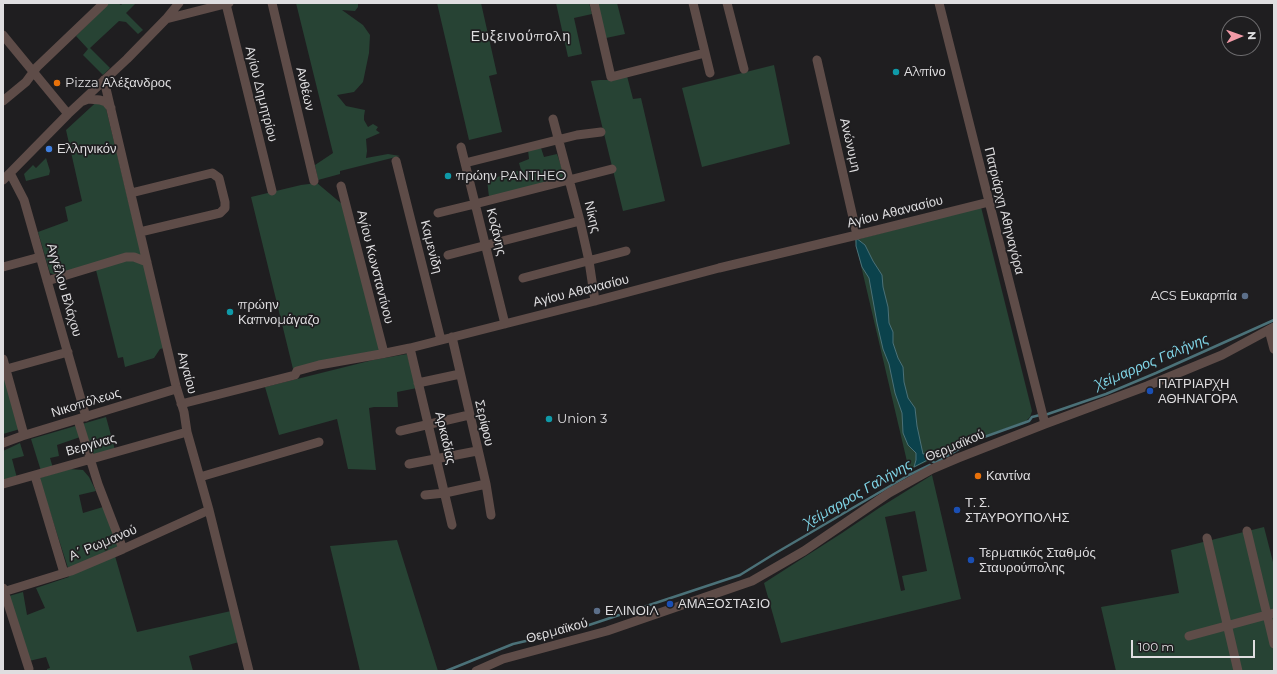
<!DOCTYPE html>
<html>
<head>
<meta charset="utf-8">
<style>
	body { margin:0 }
	#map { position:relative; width:1277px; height:674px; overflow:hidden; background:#1f1e20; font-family:Montserrat,sans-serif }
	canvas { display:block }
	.frame { position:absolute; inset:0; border:4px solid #dfdee0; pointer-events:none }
	.north { position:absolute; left:1221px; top:16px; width:40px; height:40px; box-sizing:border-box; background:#1f1e20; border:1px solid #6c6b6d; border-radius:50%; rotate:88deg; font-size:11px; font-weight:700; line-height:16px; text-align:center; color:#dfdee0 }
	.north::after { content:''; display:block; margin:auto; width:14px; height:18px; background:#f39aa7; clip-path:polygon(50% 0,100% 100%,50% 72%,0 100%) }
	.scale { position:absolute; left:1131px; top:640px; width:124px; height:18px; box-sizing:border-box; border:2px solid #dfdee0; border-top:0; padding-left:5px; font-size:12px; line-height:14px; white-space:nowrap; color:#dfdee0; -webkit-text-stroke:3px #1f1e20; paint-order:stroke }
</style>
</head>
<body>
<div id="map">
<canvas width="1277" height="674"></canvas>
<div class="frame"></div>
<div class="north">N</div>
<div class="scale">100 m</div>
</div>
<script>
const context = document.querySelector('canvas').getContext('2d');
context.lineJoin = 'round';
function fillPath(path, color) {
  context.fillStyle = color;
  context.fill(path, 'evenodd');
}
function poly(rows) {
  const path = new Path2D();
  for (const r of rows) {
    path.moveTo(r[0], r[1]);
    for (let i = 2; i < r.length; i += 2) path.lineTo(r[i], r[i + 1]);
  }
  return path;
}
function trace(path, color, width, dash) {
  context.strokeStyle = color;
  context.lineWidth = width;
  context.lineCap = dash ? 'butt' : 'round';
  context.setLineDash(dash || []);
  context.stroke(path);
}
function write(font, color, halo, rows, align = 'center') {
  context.font = font + ' Montserrat,sans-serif';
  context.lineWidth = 3.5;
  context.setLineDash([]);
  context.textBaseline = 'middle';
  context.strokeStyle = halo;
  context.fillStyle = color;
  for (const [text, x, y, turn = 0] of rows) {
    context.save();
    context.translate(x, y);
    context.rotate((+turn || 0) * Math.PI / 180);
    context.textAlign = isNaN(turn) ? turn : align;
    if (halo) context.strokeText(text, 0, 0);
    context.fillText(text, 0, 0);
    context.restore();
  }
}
const green = poly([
	[109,3,118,3,121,5,123,3,136,3,126,13,143,30,138,34,126,22,119,21,90,48,110,68,103,75,83,55,88,49,76,36],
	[296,3,358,3,358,7,355,11,342,10,363,25,370,35,369,53,363,82,354,92,337,95,346,106,365,110,364,116,364,120,368,127,373,124,378,127,376,130,380,133,366,139,367,151,366,158,388,154,400,156,340,171,340,174,318,180,315,165,333,153],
	[437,3,481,3,497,74,489,76,502,132,469,140],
	[556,3,589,3,592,14,574,18,582,54,568,57],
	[597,3,617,3,625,34,606,38],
	[774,65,790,144,702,167,682,88],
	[627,76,633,99,641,98,665,201,623,211,591,81,600,80,608,80],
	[103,96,164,348,160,349,154,358,125,367,123,357,118,358,96,270,53,274,50,273,38,232,68,221,65,207,82,201,66,130],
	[541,148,544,157,557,154,565,177,489,197,487,180,521,170,519,163,529,159,528,150],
	[46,158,50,171,49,175,26,181,24,174,33,165,36,168],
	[317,183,342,204,380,351,294,373,251,197,301,185],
	[981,207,1032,411,1030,417,1026,421,973,440,909,470,855,240],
	[407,354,417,388,397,392,398,407,374,407,369,408,376,470,348,469,337,419,279,435,265,387,373,360],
	[3,372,20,429,3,434],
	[106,417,115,450,92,456,86,435,57,445,59,456,50,458,53,468,41,471,31,439],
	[20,443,24,456,12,459,17,478,3,481,3,451],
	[69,469,83,470,89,477,96,491,79,495,83,513,103,507,121,553,115,556,137,632,231,611,239,642,189,656,193,671,47,671,47,669,50,668,46,657,29,661,9,596,23,592,27,615,45,608,36,588,69,577,67,572,69,571,39,478],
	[932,475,961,599,781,643,764,583,842,533,879,508],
	[915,511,927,571,902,576,905,590,901,591,885,517],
	[1264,527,1274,566,1274,671,1116,671,1101,607,1179,593,1171,550],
	[397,540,438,671,360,671,330,546]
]);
const water = poly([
	[856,238,865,245,873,261,882,275,883,287,888,307,889,323,893,332,893,343,898,358,903,367,904,382,908,398,915,408,917,426,923,454,928,453,935,456,914,467,916,460,916,453,908,445,903,433,902,413,895,393,889,364,883,349,877,323,869,278,862,267,856,246,856,238]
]);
const stream = poly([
	[1045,415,1106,394,1156,373,1274,320],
	[927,458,935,463],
	[935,463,973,441,1029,421,1032,417,1040,415],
	[446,671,513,644,577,629,740,575,774,554,909,475,930,465]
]);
const minor = poly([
	[272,3,314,181],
	[594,3,611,77,705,53],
	[693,3,710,73],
	[727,3,744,69],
	[939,3,1045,424],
	[226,4,272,191],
	[166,19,229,3],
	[3,35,68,114],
	[817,60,857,235],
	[104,80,176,386,184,412,187,432,209,510,249,671],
	[3,101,26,82,37,67,104,3],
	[83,101,88,99,100,100,106,102,111,108],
	[553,119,580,221,589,261,595,301],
	[461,147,505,324],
	[396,161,441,340],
	[465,163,577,135,601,132],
	[10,173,24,200,86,417],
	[3,180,68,114,127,59,166,19,179,3],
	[341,186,384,353],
	[131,193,212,173,219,178,225,202,225,208,220,213,140,232],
	[438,213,475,204,612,169],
	[448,255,580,221],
	[3,267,40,257],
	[523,278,626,251],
	[47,281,126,257,134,257,147,262],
	[1269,330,1274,349],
	[452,337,486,484,491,515],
	[410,348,452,525],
	[3,359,24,435],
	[3,370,68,352],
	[418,383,460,374],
	[181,404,295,375,297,371,319,365,381,354,410,348,595,301,719,268,857,235,989,202],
	[78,420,98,484,123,549],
	[400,431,469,415],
	[3,443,22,436,176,389],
	[409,464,477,451],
	[35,476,64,573],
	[200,477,319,442],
	[3,484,187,432],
	[425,495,445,493,486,484],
	[1247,531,1274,644],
	[1207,538,1238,671],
	[3,588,29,669],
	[3,592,71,571,123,549,209,510],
	[1189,636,1274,613],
	[476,671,503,659,607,631,752,581,804,551,889,493,932,469,958,458,1045,424,1147,386,1222,355,1274,327]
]);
const markers = [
	[896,72,4,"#0f9aa8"],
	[57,83,4,"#e8710a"],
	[49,149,4,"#3f7fe0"],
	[448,176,4,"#0f9aa8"],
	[1245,296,4,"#5c6f8a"],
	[230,312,4,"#0f9aa8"],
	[1150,391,4,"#1a4fb4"],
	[549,419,4,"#0f9aa8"],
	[978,476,4,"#e8710a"],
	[957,510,4,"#1a4fb4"],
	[971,560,4,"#1a4fb4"],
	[670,604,4,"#1a4fb4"],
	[597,611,4,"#5c6f8a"]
];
const poiNames = [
	["Αλπίνο",904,72],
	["Pizza Αλέξανδρος",65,83],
	["Ελληνικόν",57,149],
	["πρώην PANTHEO",456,176],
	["ACS Ευκαρπία",1237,296,"right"],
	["πρώην",238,305],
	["Καπνομάγαζο",238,320],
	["ΠΑΤΡΙΑΡΧΗ",1158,384],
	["ΑΘΗΝΑΓΟΡΑ",1158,399],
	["Union 3",557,419],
	["Καντίνα",986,476],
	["Τ. Σ.",965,503],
	["ΣΤΑΥΡΟΥΠΟΛΗΣ",965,518],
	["Τερματικός Σταθμός",979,553],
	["Σταυρούπολης",979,568],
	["ΑΜΑΞΟΣΤΑΣΙΟ",678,604],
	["ΕΛΙΝΟΙΛ",605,611]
];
const streetNames = [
	["Ανθέων",305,89,77],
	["Αγίου Δημητρίου",261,94,76],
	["Ανώνυμη",850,145,77],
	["Πατριάρχη Αθηναγόρα",1004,211,76],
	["Αγίου Αθανασίου",895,212,-14],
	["Νίκης",592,217,76],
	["Κοζάνης",496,232,76],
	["Καμενίδη",431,247,76],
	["Αγίου Κωνσταντίνου",375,267,76],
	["Αγγέλου Βλάχου",64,290,74],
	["Αγίου Αθανασίου",581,291,-14],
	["Αιγαίου",187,373,75],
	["Νικοπόλεως",86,403,-17],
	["Σερίφου",484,423,77],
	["Αρκαδίας",445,438,77],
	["Βεργίνας",91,445,-16],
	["Θερμαϊκού",955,446,-23],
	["Α΄ Ρωμανού",103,543,-23],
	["Θερμαϊκού",557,631,-15]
];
const neighbourhoodNames = [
	["Ευξεινούπολη",521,37]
];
const waterNames = [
	["Χείμαρρος Γαλήνης",1152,362,-23],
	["Χείμαρρος Γαλήνης",858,494,-30]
];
fillPath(green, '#274334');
fillPath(water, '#0b424c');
trace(water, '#4b7178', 1);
trace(stream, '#4b7178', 2.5);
trace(minor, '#5e4c48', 9);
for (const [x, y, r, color] of markers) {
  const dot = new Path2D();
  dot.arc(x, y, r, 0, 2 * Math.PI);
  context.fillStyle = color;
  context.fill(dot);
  trace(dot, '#1f1e20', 1.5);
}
write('13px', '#dfdee0', '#1f1e20', poiNames, 'left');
write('13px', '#dfdee0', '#1f1e20', streetNames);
context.letterSpacing = '1px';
write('14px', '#dfdee0', '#1f1e20', neighbourhoodNames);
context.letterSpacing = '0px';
write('italic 14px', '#7fd4e6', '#1f1e20', waterNames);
</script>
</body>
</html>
